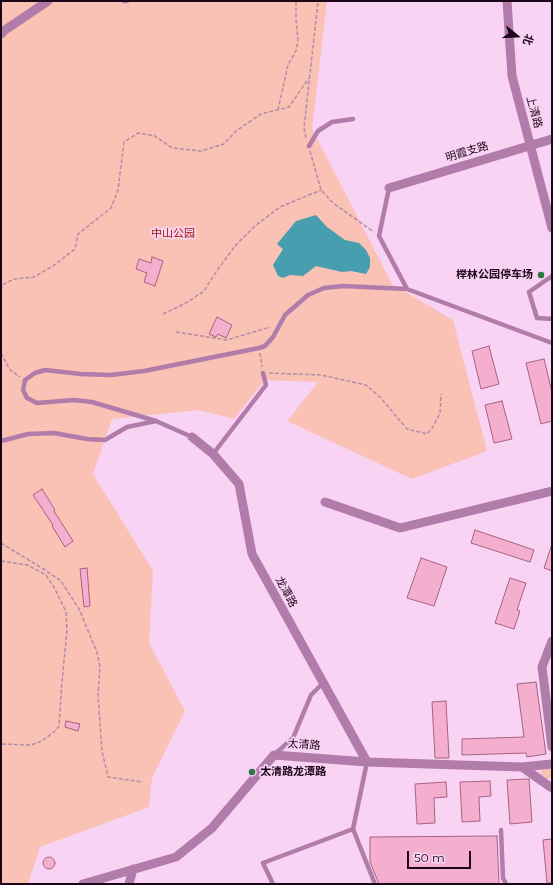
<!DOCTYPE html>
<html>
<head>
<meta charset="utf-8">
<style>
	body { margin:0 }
	#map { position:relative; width:553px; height:885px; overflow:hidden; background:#f9d3f3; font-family:Montserrat,"Noto Sans SC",sans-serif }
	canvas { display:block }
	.frame { position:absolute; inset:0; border:2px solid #1c071a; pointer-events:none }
	.north { position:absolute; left:497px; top:16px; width:40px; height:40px; -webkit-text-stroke:3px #f9d3f3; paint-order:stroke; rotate:108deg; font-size:11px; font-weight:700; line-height:16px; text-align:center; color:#1c071a }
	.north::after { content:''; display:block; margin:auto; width:14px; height:18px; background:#1c071a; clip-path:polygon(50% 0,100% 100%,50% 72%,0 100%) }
	.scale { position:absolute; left:407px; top:851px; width:64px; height:18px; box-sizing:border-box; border:2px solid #1c071a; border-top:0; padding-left:5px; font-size:12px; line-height:14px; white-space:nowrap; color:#1c071a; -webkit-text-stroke:3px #f9d3f3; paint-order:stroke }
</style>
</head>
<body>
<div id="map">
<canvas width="553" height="885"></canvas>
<div class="frame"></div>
<div class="north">北</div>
<div class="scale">50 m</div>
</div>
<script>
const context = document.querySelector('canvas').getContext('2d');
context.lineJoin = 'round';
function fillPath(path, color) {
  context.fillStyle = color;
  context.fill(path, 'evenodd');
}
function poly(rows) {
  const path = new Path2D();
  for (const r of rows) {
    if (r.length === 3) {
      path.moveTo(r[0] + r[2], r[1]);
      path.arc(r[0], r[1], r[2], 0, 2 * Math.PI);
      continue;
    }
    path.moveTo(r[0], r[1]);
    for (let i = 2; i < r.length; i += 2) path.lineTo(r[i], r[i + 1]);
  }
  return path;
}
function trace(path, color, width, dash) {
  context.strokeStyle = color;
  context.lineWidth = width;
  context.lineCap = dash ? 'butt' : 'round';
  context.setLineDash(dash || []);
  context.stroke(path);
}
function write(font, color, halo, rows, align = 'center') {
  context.font = font + ' Montserrat,"Noto Sans SC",sans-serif';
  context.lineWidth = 3.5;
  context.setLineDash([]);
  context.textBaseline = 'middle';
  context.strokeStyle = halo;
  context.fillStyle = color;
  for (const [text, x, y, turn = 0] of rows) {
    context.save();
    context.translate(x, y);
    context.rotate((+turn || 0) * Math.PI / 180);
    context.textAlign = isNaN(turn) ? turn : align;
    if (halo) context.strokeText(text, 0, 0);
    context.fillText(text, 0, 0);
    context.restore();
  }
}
const green = poly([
	[1,1,327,1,312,129,392,284,453,320,487,451,412,479,287,421,318,382,265,380,234,419,199,410,112,419,93,474,153,571,149,643,185,711,152,778,149,807,40,847,28,884,1,884],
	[547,773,6]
]);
const water = poly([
	[316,215,327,227,345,240,359,243,366,250,370,258,370,267,366,274,351,271,342,272,316,266,303,276,290,275,283,278,278,276,273,265,283,249,277,244,296,221]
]);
const building = poly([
	[152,257,163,261,155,286,144,282,147,273,136,269,139,259,151,263,152,257],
	[217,317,232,325,226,338,218,334,216,337,209,334,217,317],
	[489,346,499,384,481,389,472,351,489,346],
	[544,359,552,392,552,421,541,424,526,363,544,359],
	[502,401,512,439,494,443,485,405,502,401],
	[42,489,55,510,54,511,73,541,65,547,52,526,53,525,33,495,42,489],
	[475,530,534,550,530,562,471,543,475,530],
	[551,547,552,547,552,571,544,568,551,547],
	[421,558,447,567,434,606,407,598,421,558],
	[87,568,90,606,84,607,80,569,87,568],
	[510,578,526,583,517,610,520,611,514,629,495,623,510,578],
	[536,682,546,754,527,757,526,753,462,755,462,739,524,737,517,684,536,682],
	[446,701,449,758,435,758,432,702,446,701],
	[66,721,80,724,78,731,65,727,66,721],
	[529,779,532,822,510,824,507,780,529,779],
	[490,781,491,796,479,797,480,821,462,822,460,782,490,781],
	[446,782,447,797,434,798,435,823,417,824,415,784,446,782],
	[497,836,499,884,379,884,370,862,370,837,497,836],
	[552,839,552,883,547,883,543,840,552,839],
	[49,863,6]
]);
const path = poly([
	[278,110,288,65,296,51,298,40,296,20,296,1],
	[306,138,304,128,318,1],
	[310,151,321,190,333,203,374,232],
	[1,290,2,285,14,279,34,277,53,266,75,249,78,234,111,208,118,190,124,142,138,133,155,136,172,148,201,151,224,144,236,131,261,114,289,107,309,78],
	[163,314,186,303,204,291,218,269,235,246,255,226,280,207,321,190],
	[176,332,227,340,270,327],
	[1,353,10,370,20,377],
	[260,353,262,367],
	[269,373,321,375,366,385,380,397,407,429,427,434,433,427,440,413,441,394],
	[1,543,45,570,61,581,79,609,97,652,100,667,98,695,102,751,108,777,143,782],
	[1,561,28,565,46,575,54,587,66,612,67,630,62,682,59,726,55,731,42,741,31,745,1,744]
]);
const service = poly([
	[124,1,127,1],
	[309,146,318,131,332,122,353,119],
	[389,188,379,236,407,289],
	[552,276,529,292,537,318,552,319],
	[156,421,92,402,74,400,37,403,27,398,23,390,25,380,35,373,45,370,81,374,111,375,144,371,259,348,265,346,273,337,285,315,308,295,324,288,343,286,407,289,552,343],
	[1,441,28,434,54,433,87,439,105,440,127,427,156,421,192,437],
	[213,454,266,385,263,373],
	[275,754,293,738,311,695,323,683],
	[367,762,353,829,375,884],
	[501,830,503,878,506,884],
	[273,884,263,863,353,829]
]);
const minor = poly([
	[507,1,512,76,552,228],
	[1,34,5,30,48,1],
	[389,188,552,139],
	[192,437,213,454,239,484,252,554,367,762],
	[325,502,400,528,552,491],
	[552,641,542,667,552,747],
	[522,767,552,764],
	[83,884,176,857,212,828,274,755,367,762,522,767,552,788],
	[129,884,133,869]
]);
const markers = [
	[541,275,4,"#2b7644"],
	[252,772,4,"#2b7644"]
];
const streetNames = [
	["上清路",534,112,75],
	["明霞支路",467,152,-17],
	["龙潭路",286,592,61],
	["太清路",304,745,4]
];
const parkNames = [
	["中山公园",173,234]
];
const poiNames = [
	["榉林公园停车场",533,275],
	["太清路龙潭路",260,772,"left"]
];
fillPath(green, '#fac1b5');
fillPath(water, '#479eae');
fillPath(building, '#f3afcd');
trace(building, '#a76281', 1);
trace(path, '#ae8ea9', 1.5, [4, 2]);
trace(service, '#b17baa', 4.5);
trace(minor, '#b17baa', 9);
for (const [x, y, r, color] of markers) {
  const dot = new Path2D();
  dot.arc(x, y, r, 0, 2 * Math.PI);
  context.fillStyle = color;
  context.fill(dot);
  trace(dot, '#f9d3f3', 1.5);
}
write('11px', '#1c071a', '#f9d3f3', streetNames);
write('11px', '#a31904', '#f9d3f3', parkNames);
write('bold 11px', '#1c071a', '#f9d3f3', poiNames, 'right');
</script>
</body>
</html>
